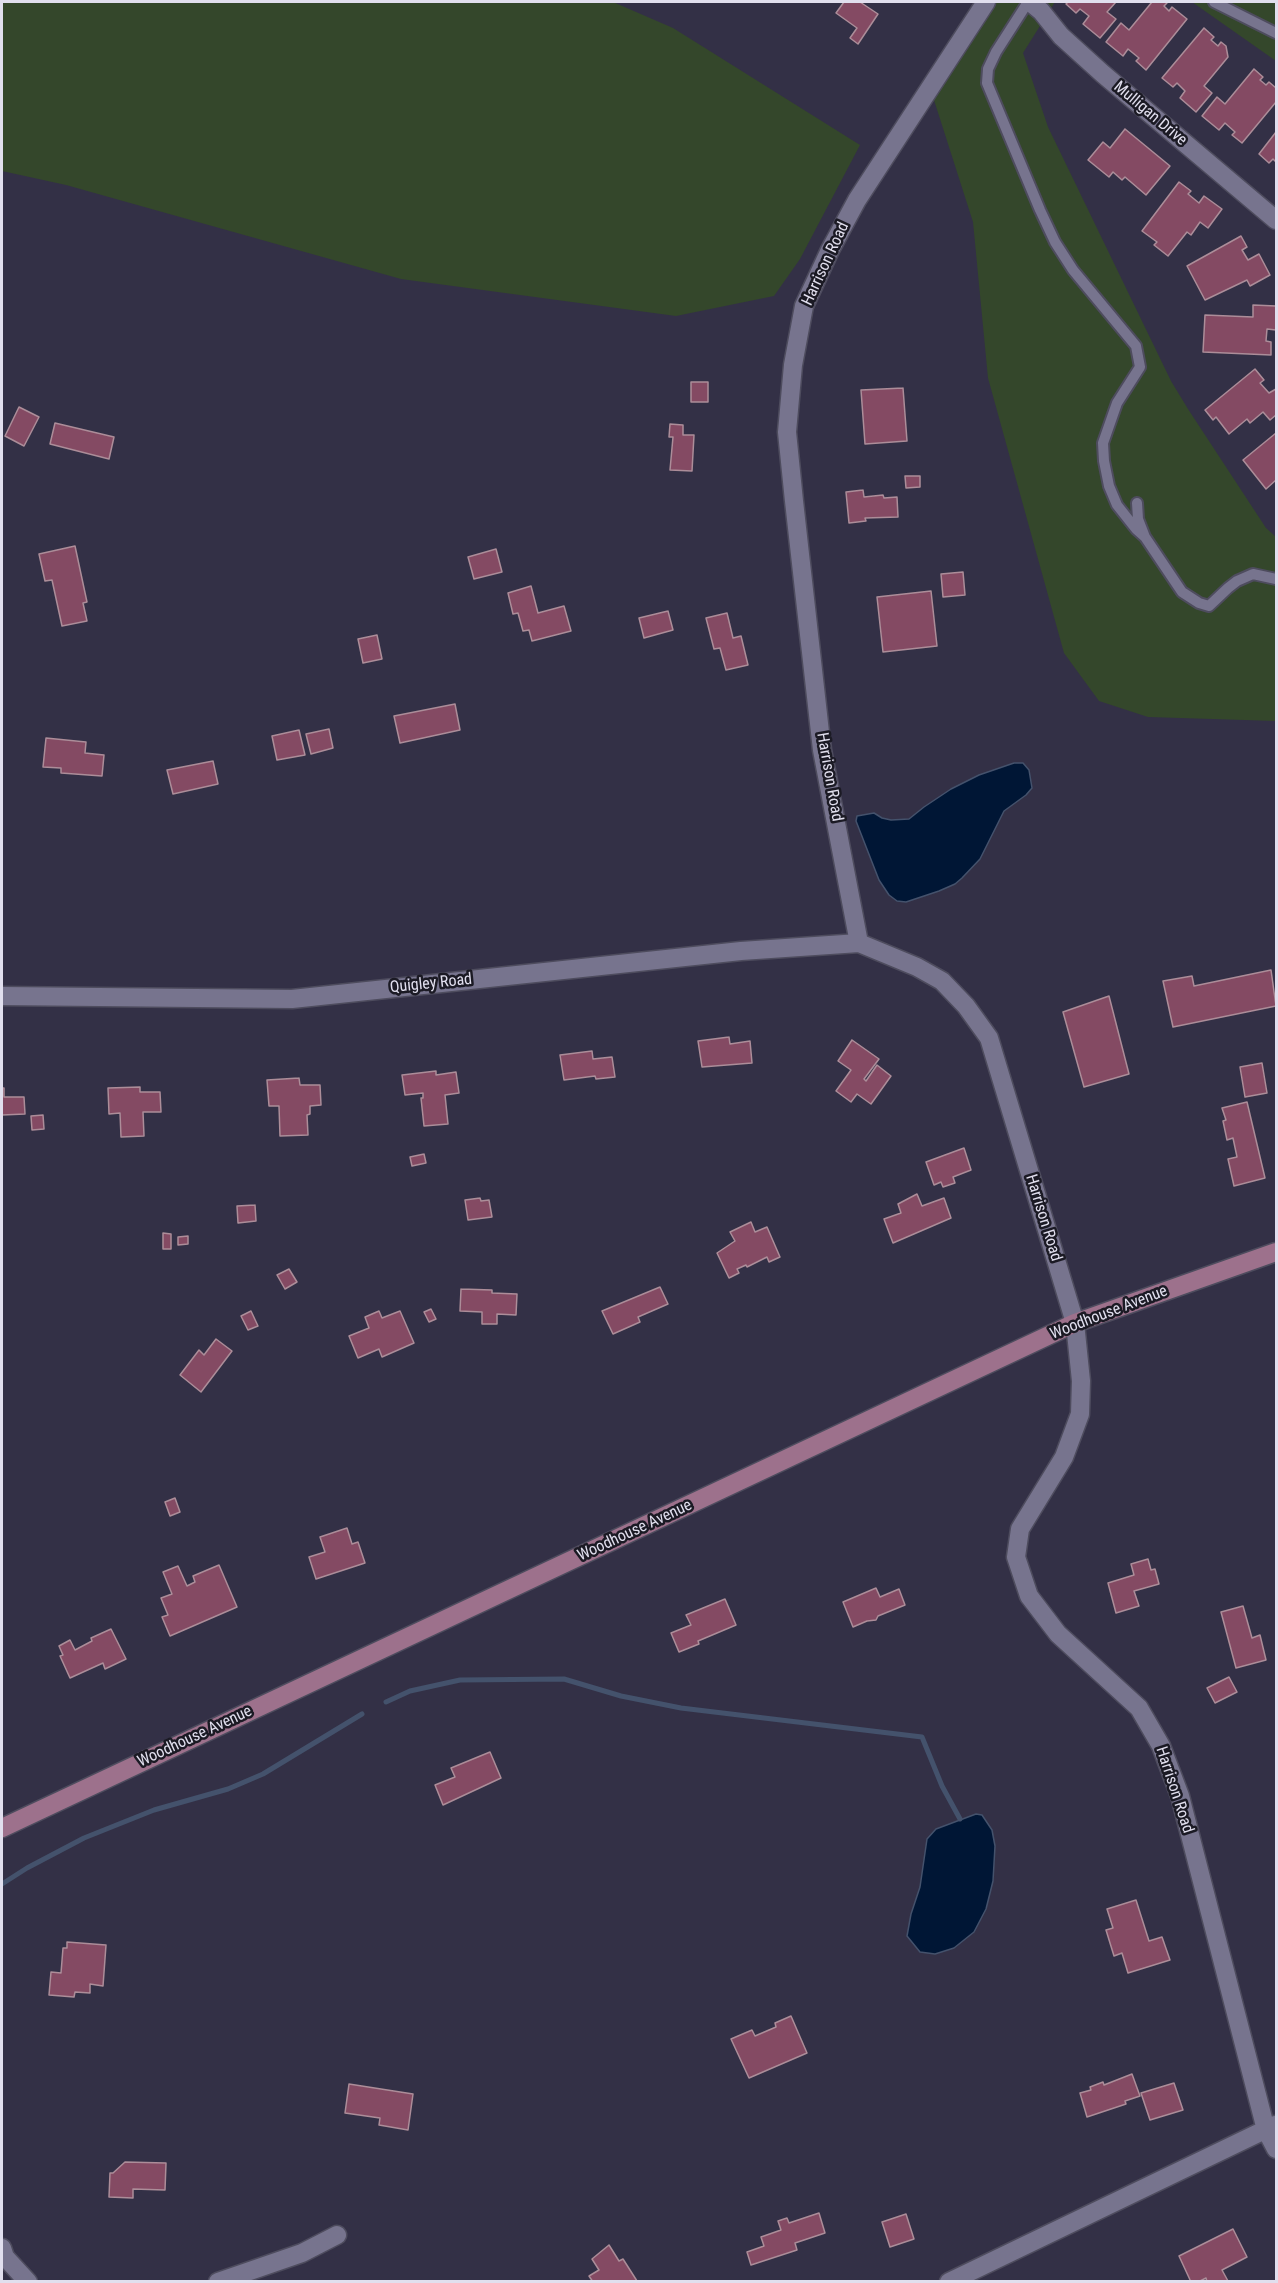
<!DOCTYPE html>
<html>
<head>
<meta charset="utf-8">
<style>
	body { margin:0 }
	#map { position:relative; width:1278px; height:2283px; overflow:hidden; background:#333046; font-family:"Roboto Condensed",sans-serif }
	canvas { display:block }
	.frame { position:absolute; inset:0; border:3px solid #e1dfee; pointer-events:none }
</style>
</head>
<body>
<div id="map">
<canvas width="1278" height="2283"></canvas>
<div class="frame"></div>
</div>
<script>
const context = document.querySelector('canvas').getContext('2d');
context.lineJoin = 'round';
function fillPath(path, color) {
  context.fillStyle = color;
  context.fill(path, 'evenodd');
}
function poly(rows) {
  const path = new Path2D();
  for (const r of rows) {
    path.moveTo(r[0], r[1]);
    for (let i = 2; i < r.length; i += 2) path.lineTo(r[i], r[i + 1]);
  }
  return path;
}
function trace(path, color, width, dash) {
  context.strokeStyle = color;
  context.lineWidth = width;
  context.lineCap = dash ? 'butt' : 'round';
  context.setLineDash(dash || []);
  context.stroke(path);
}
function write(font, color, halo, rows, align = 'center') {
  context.font = font + ' "Roboto Condensed",sans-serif';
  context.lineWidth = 5;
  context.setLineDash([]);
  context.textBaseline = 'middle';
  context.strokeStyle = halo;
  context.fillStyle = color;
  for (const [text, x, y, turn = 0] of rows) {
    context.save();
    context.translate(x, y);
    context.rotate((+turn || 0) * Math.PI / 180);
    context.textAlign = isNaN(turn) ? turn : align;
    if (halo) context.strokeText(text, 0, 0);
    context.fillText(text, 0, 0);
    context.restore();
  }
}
const green = poly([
	[2,2,613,2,673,28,860,145,800,259,774,296,676,316,401,279,66,185,2,171],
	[995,2,1055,2,1023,53,1048,127,1171,381,1188,409,1266,528,1276,537,1276,721,1148,717,1099,701,1064,653,988,378,973,222,933,97],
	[1192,2,1276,2,1276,61]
]);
const water = poly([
	[1014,763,1023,763,1029,770,1032,788,1026,795,1004,811,980,859,962,878,955,884,939,891,906,902,897,901,889,895,879,880,856,821,857,816,874,813,882,818,891,820,909,819,924,807,951,789,979,775,1014,763],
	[976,1814,982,1815,992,1830,995,1846,993,1881,986,1909,974,1932,954,1948,935,1954,920,1952,907,1936,911,1914,920,1887,927,1839,936,1829,976,1814]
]);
const stream = poly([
	[386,1702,410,1691,460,1680,564,1679,621,1696,681,1708,922,1737,942,1786,960,1819],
	[2,1884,27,1868,84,1838,154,1810,228,1789,263,1774,362,1714]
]);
const building = poly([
	[844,2,860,2,878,14,858,44,850,38,857,28,836,13,844,2],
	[1068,2,1116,2,1107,12,1116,19,1100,38,1083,24,1089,16,1080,9,1076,13,1066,4,1068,2],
	[1152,2,1165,2,1167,3,1164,6,1169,11,1172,7,1187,19,1146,70,1136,61,1139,58,1128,49,1123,56,1106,42,1121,23,1129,30,1152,2],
	[1204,28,1214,37,1211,40,1218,46,1221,42,1226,46,1228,57,1204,86,1212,93,1196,112,1180,98,1185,91,1177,83,1173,87,1162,78,1204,28],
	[1254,69,1263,77,1260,80,1266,85,1269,82,1276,88,1276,102,1242,143,1232,135,1235,132,1225,123,1219,130,1202,116,1217,97,1225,104,1254,69],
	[1125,129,1170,166,1146,195,1125,177,1122,180,1113,172,1109,177,1088,160,1103,142,1110,148,1125,129],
	[1276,132,1276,162,1273,159,1269,163,1259,154,1276,132],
	[1179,182,1191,191,1188,194,1199,203,1204,196,1222,209,1208,228,1200,222,1191,235,1187,232,1168,256,1154,245,1157,242,1142,231,1179,182],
	[1241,236,1247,247,1242,250,1248,260,1259,254,1270,275,1250,286,1247,280,1205,300,1187,266,1241,236],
	[1253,305,1276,306,1276,330,1267,329,1266,341,1271,342,1271,355,1203,352,1205,315,1253,317,1253,305],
	[1255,369,1264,380,1260,383,1269,393,1276,389,1276,415,1270,420,1263,412,1250,423,1247,419,1229,434,1216,417,1213,420,1205,410,1255,369],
	[691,382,708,382,708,402,691,402,691,382],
	[903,388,907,441,865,444,861,390,903,388],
	[19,407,39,417,24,446,5,436,19,407],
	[55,423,114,437,109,459,50,444,55,423],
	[670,424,683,425,683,435,694,435,692,471,670,470,673,437,669,437,670,424],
	[1276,433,1276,480,1266,489,1243,460,1276,433],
	[905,476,920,476,920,487,906,488,905,476],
	[863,490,864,497,883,495,884,498,897,497,898,517,865,518,866,521,849,523,846,492,863,490],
	[75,546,87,602,83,603,87,621,62,626,52,580,45,581,39,554,75,546],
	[496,549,502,572,474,579,468,557,496,549],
	[963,572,965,595,943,597,941,574,963,572],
	[531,586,538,613,564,606,571,631,532,641,529,630,523,631,518,613,513,614,508,593,531,586],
	[931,591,937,646,883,652,877,597,931,591],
	[668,611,673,630,644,638,639,618,668,611],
	[727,613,733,638,741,636,748,665,726,670,720,648,714,649,706,618,727,613],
	[377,635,382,659,363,663,358,639,377,635],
	[455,704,460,730,400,743,394,716,455,704],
	[329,729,333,748,311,754,306,734,329,729],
	[299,730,305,755,277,760,272,736,299,730],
	[46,738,86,742,85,753,104,755,102,776,61,773,61,768,43,767,46,738],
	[213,761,218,784,173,794,167,770,213,761],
	[1271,970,1276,1006,1173,1027,1163,981,1192,976,1194,986,1271,970],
	[1109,996,1129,1074,1084,1087,1063,1012,1109,996],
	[729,1037,730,1044,750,1041,752,1063,702,1067,698,1041,729,1037],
	[852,1040,879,1059,864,1079,866,1081,877,1065,891,1076,871,1104,857,1094,851,1102,836,1091,851,1070,838,1061,852,1040],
	[592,1051,593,1059,612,1057,615,1077,596,1079,595,1076,564,1080,560,1055,592,1051],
	[1262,1063,1267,1093,1245,1097,1240,1067,1262,1063],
	[436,1071,436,1075,456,1072,459,1093,445,1095,448,1124,424,1126,421,1098,423,1098,423,1093,405,1095,402,1075,436,1071],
	[299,1078,300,1085,320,1085,321,1105,310,1106,310,1114,307,1115,308,1135,280,1136,279,1106,269,1106,267,1080,299,1078],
	[140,1087,140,1092,160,1092,161,1112,143,1112,144,1136,121,1137,120,1113,109,1114,108,1088,140,1087],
	[2,1088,4,1088,4,1097,24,1097,25,1114,2,1115,2,1088],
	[1247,1102,1265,1178,1234,1186,1228,1159,1237,1157,1233,1138,1227,1140,1223,1121,1226,1120,1222,1108,1247,1102],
	[43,1115,44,1129,32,1130,31,1116,43,1115],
	[964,1148,971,1170,953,1177,955,1183,943,1187,941,1182,934,1185,926,1162,964,1148],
	[424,1154,426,1163,412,1166,410,1157,424,1154],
	[917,1194,922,1206,944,1198,951,1218,893,1243,884,1219,901,1213,898,1204,917,1194],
	[480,1198,481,1201,489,1200,492,1217,468,1220,465,1200,480,1198],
	[255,1205,256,1221,238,1223,237,1206,255,1205],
	[751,1222,755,1232,767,1227,780,1257,769,1262,767,1257,747,1267,746,1265,737,1269,739,1273,729,1278,717,1253,735,1241,730,1232,751,1222],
	[163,1233,171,1234,171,1249,163,1249,163,1233],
	[188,1236,188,1244,178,1245,178,1237,188,1236],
	[289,1269,297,1282,285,1289,277,1275,289,1269],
	[660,1287,668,1304,638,1317,640,1322,613,1334,602,1311,660,1287],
	[461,1289,492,1290,492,1293,517,1294,516,1315,497,1314,497,1324,482,1324,482,1312,460,1311,461,1289],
	[431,1309,436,1319,429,1322,424,1312,431,1309],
	[251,1311,258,1326,248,1330,241,1316,251,1311],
	[379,1311,382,1318,400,1311,414,1343,382,1357,379,1349,358,1358,349,1336,369,1328,365,1317,379,1311],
	[216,1339,232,1351,201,1392,180,1375,199,1350,204,1355,216,1339],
	[175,1498,180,1512,170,1516,165,1502,175,1498],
	[347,1528,352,1544,358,1542,365,1563,316,1579,309,1557,325,1552,320,1537,347,1528],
	[1148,1559,1151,1570,1155,1569,1159,1584,1134,1591,1139,1606,1116,1613,1108,1583,1134,1575,1131,1564,1148,1559],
	[219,1565,237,1607,170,1636,162,1617,168,1615,161,1598,172,1594,163,1572,178,1566,187,1586,195,1582,193,1576,219,1565],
	[876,1588,880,1597,899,1589,905,1605,878,1616,876,1620,867,1621,853,1627,843,1602,876,1588],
	[725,1599,736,1625,698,1641,699,1644,679,1652,671,1633,691,1625,686,1615,725,1599],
	[1243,1606,1252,1638,1260,1635,1266,1660,1236,1668,1221,1612,1243,1606],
	[111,1629,126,1659,105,1669,103,1663,70,1678,60,1656,63,1655,59,1646,70,1640,75,1650,92,1641,91,1638,111,1629],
	[1229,1677,1237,1692,1215,1703,1207,1688,1229,1677],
	[490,1752,501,1778,443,1805,435,1785,455,1777,451,1768,490,1752],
	[1136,1900,1149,1941,1162,1937,1170,1960,1128,1973,1122,1953,1114,1956,1106,1930,1113,1928,1107,1909,1136,1900],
	[67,1942,106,1945,103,1986,90,1984,90,1993,75,1992,74,1997,49,1995,51,1972,61,1973,63,1948,67,1948,67,1942],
	[791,2016,807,2053,749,2078,731,2039,752,2030,755,2036,776,2027,775,2023,791,2016],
	[1132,2074,1140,2096,1125,2101,1126,2104,1087,2117,1080,2093,1091,2090,1090,2087,1103,2082,1104,2085,1132,2074],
	[1174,2083,1183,2110,1150,2120,1141,2093,1174,2083],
	[349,2084,413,2094,408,2130,379,2125,380,2118,345,2113,349,2084],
	[125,2162,166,2163,165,2190,133,2189,133,2198,109,2197,110,2173,113,2173,125,2162],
	[819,2213,825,2233,795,2243,797,2250,751,2265,747,2252,764,2246,761,2237,781,2230,778,2221,787,2218,789,2223,819,2213],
	[906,2214,914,2239,890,2247,882,2222,906,2214],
	[1233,2229,1247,2257,1222,2270,1228,2281,1226,2282,1207,2282,1206,2278,1198,2282,1191,2282,1179,2256,1233,2229],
	[609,2245,619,2261,623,2259,637,2281,593,2282,589,2276,599,2270,592,2259,609,2245]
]);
const lane = poly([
	[1028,2,996,52,988,69,987,83,1040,210,1055,242,1073,270,1136,346,1140,367,1117,403,1103,443,1104,461,1109,486,1117,505,1136,529,1145,537],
	[1214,2,1276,33],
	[1137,503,1138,519,1145,537,1182,592,1199,603,1209,606,1228,588,1237,581,1253,574,1276,579]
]);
const street = poly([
	[1030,2,1041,11,1061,36,1103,74,1276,220],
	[859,943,822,750,794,501,787,432,793,365,804,306,830,250,857,200,986,2],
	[2,996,292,999,741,951,859,943,917,967,942,981,966,1006,989,1038,1075,1323,1081,1381,1080,1414,1064,1457,1020,1529,1016,1557,1029,1596,1058,1634,1139,1708,1161,1746,1180,1796,1266,2130,1276,2149],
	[2,2248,5,2257,28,2282],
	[218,2282,302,2253,337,2235],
	[949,2282,1275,2125]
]);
const secondary = poly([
	[2,1828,1075,1323,1276,1252]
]);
const streetNames = [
	["Mulligan Drive",1150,114,40],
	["Harrison Road",826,264,-65],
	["Harrison Road",829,777,80],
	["Quigley Road",431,984,-6],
	["Harrison Road",1043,1218,73],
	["Woodhouse Avenue",1109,1313,-21],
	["Woodhouse Avenue",635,1531,-25],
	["Woodhouse Avenue",195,1737,-25],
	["Harrison Road",1174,1790,72]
];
fillPath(green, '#34472b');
fillPath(water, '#001635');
trace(water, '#44526c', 1.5);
trace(stream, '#44526c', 5);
fillPath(building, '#844a63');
trace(building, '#ac8d99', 1.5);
trace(lane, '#4e4c5e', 14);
trace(street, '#4e4c5e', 21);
trace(secondary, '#4e4c5e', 21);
trace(lane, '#77748e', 10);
trace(street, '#77748e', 18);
trace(secondary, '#9d718c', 18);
write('16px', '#e1dfee', '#1b1a24', streetNames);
</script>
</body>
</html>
